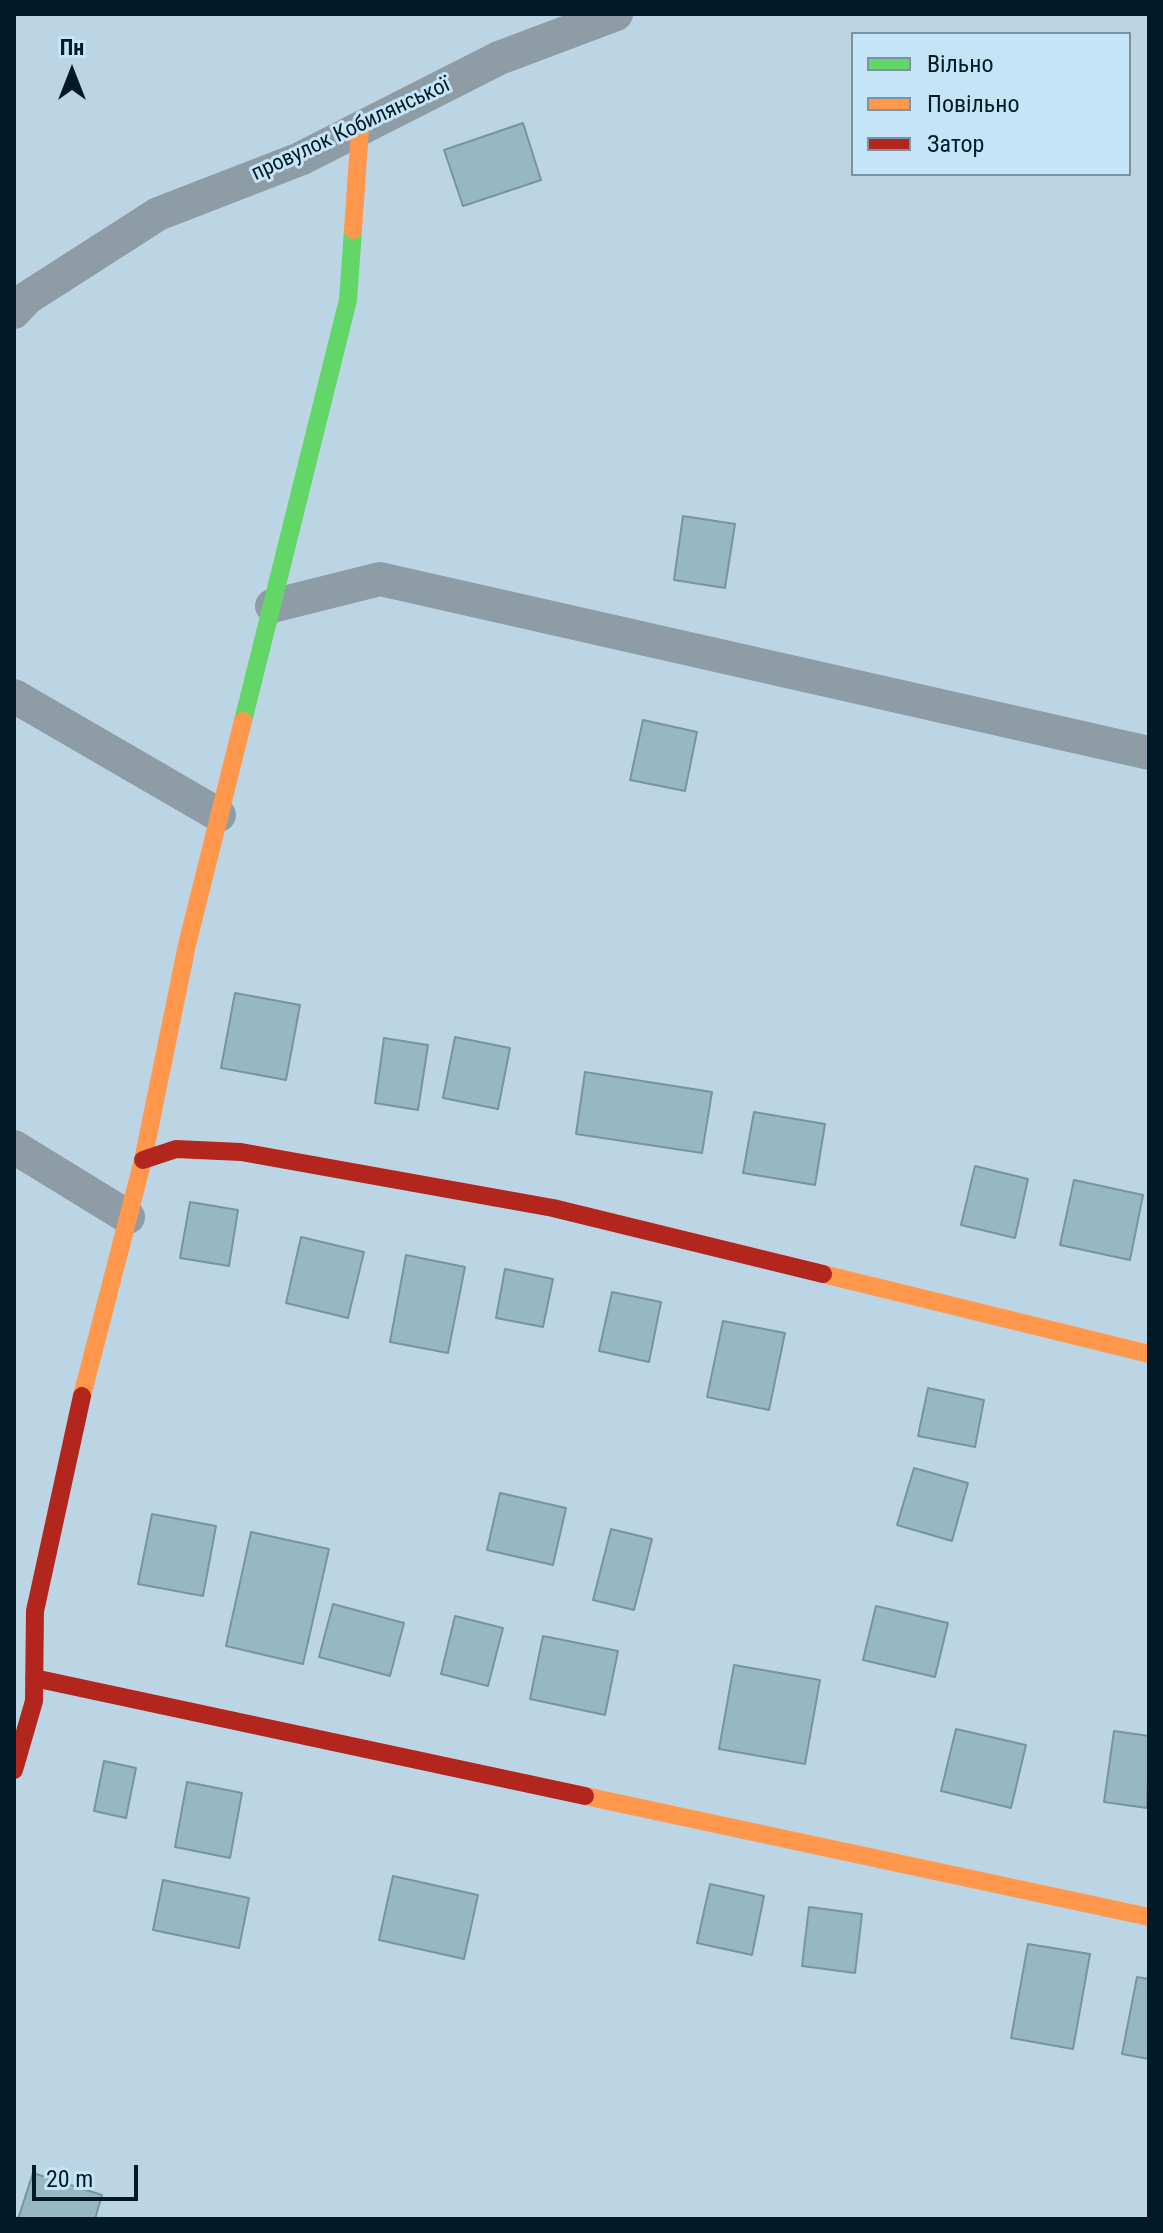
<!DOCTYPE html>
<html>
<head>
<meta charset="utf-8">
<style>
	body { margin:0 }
	#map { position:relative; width:1163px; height:2233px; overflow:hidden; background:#bcd5e4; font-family:"Roboto Condensed",sans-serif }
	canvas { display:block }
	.frame { position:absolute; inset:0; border:16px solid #011a27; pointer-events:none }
	.legend { position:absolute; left:851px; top:32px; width:280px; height:144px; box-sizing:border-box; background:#c6e4f7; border:2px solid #7793a4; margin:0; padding:10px 14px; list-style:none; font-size:24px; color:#011a27 }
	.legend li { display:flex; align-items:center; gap:16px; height:40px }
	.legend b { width:40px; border:2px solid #7793a4 }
	.north { position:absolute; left:32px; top:32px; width:80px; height:80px; -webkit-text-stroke:6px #c6e4f7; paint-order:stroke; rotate:0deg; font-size:22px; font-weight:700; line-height:32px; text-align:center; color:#011a27 }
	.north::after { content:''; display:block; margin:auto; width:28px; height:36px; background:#011a27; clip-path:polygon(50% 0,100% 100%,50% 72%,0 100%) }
	.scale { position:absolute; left:32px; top:2165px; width:106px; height:36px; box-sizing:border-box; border:4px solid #011a27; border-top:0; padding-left:10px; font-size:24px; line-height:28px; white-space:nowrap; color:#011a27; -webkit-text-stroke:6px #c6e4f7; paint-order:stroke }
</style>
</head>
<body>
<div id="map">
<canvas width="1163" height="2233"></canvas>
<div class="frame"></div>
<ul class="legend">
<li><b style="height:10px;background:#63d668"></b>Вільно</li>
<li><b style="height:10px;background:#ff974d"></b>Повільно</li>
<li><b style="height:10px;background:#b3261e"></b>Затор</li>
</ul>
<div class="north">Пн</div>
<div class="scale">20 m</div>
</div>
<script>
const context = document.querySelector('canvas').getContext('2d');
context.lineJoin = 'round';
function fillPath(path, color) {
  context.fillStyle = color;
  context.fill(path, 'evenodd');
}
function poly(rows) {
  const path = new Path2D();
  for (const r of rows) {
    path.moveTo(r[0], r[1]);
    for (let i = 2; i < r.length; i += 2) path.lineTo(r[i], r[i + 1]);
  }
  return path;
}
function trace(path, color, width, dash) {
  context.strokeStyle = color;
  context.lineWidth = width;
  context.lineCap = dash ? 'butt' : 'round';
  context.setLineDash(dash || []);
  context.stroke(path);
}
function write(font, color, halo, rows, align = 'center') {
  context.font = font + ' "Roboto Condensed",sans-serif';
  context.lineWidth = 6;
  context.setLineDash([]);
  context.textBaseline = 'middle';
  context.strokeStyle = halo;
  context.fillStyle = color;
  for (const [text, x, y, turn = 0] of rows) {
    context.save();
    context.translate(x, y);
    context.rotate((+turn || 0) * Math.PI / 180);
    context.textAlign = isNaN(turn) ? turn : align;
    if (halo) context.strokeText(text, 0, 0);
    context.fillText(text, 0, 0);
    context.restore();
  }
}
const building = poly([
	[523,123,541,180,463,206,444,150,523,123],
	[683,516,735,524,725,588,674,580,683,516],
	[643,720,697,732,685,791,630,780,643,720],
	[235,993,300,1005,286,1080,221,1068,235,993],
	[455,1037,510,1048,498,1109,443,1098,455,1037],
	[384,1038,428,1045,418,1110,375,1103,384,1038],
	[585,1072,712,1092,702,1153,576,1134,585,1072],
	[754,1112,825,1124,815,1185,743,1173,754,1112],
	[975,1166,1028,1179,1015,1238,961,1225,975,1166],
	[1074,1180,1143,1195,1130,1260,1060,1245,1074,1180],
	[190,1202,238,1210,229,1266,180,1258,190,1202],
	[301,1237,364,1252,348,1318,286,1303,301,1237],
	[406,1255,465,1267,448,1353,390,1342,406,1255],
	[505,1269,553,1279,543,1327,496,1318,505,1269],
	[612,1292,661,1302,649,1362,599,1351,612,1292],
	[723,1321,785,1333,769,1410,707,1397,723,1321],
	[928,1388,984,1400,975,1447,918,1436,928,1388],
	[914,1468,968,1483,952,1541,897,1525,914,1468],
	[500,1493,566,1508,553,1565,487,1550,500,1493],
	[152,1514,216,1526,203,1596,138,1584,152,1514],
	[611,1529,652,1539,634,1610,593,1600,611,1529],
	[251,1532,329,1549,303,1664,226,1646,251,1532],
	[333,1604,404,1623,390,1676,319,1657,333,1604],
	[876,1606,948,1623,935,1677,863,1660,876,1606],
	[455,1616,503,1628,488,1686,441,1674,455,1616],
	[543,1636,618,1651,605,1715,530,1699,543,1636],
	[734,1665,820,1680,805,1764,719,1749,734,1665],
	[956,1729,1026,1745,1011,1808,941,1791,956,1729],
	[1114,1731,1149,1736,1147,1808,1104,1802,1114,1731],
	[104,1761,136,1768,126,1818,94,1811,104,1761],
	[187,1782,242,1793,230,1858,175,1847,187,1782],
	[393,1876,478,1895,464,1959,379,1940,393,1876],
	[163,1880,249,1898,239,1948,153,1930,163,1880],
	[710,1884,764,1896,752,1955,697,1943,710,1884],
	[809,1907,862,1914,855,1973,802,1966,809,1907],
	[1028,1944,1090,1954,1073,2049,1011,2038,1028,1944],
	[1137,1977,1149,1979,1149,2059,1122,2054,1137,1977],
	[33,2173,102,2195,95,2219,18,2219,33,2173]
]);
const street = poly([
	[14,312,27,298,158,214,300,159,499,58,616,14],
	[272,606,380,579,1149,753],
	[14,696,219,815],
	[14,1147,128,1217]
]);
const fast = poly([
	[243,721,348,300,353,230]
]);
const slow = poly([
	[353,230,360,129],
	[823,1274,1149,1354],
	[82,1396,143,1160,187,945,243,721],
	[585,1796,1149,1917]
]);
const jam = poly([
	[143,1160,176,1149,241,1152,553,1208,823,1274],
	[34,1678,585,1796],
	[14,1770,34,1701,35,1611,82,1396]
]);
const streetNames = [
	["провулок Кобилянської",351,130,-25]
];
fillPath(building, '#97b7c2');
trace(building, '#78949e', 2);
trace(street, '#8e9da5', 34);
trace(fast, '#63d668', 18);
trace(slow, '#ff974d', 18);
trace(jam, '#b3261e', 18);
write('22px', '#011a27', '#c6e4f7', streetNames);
</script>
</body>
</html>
